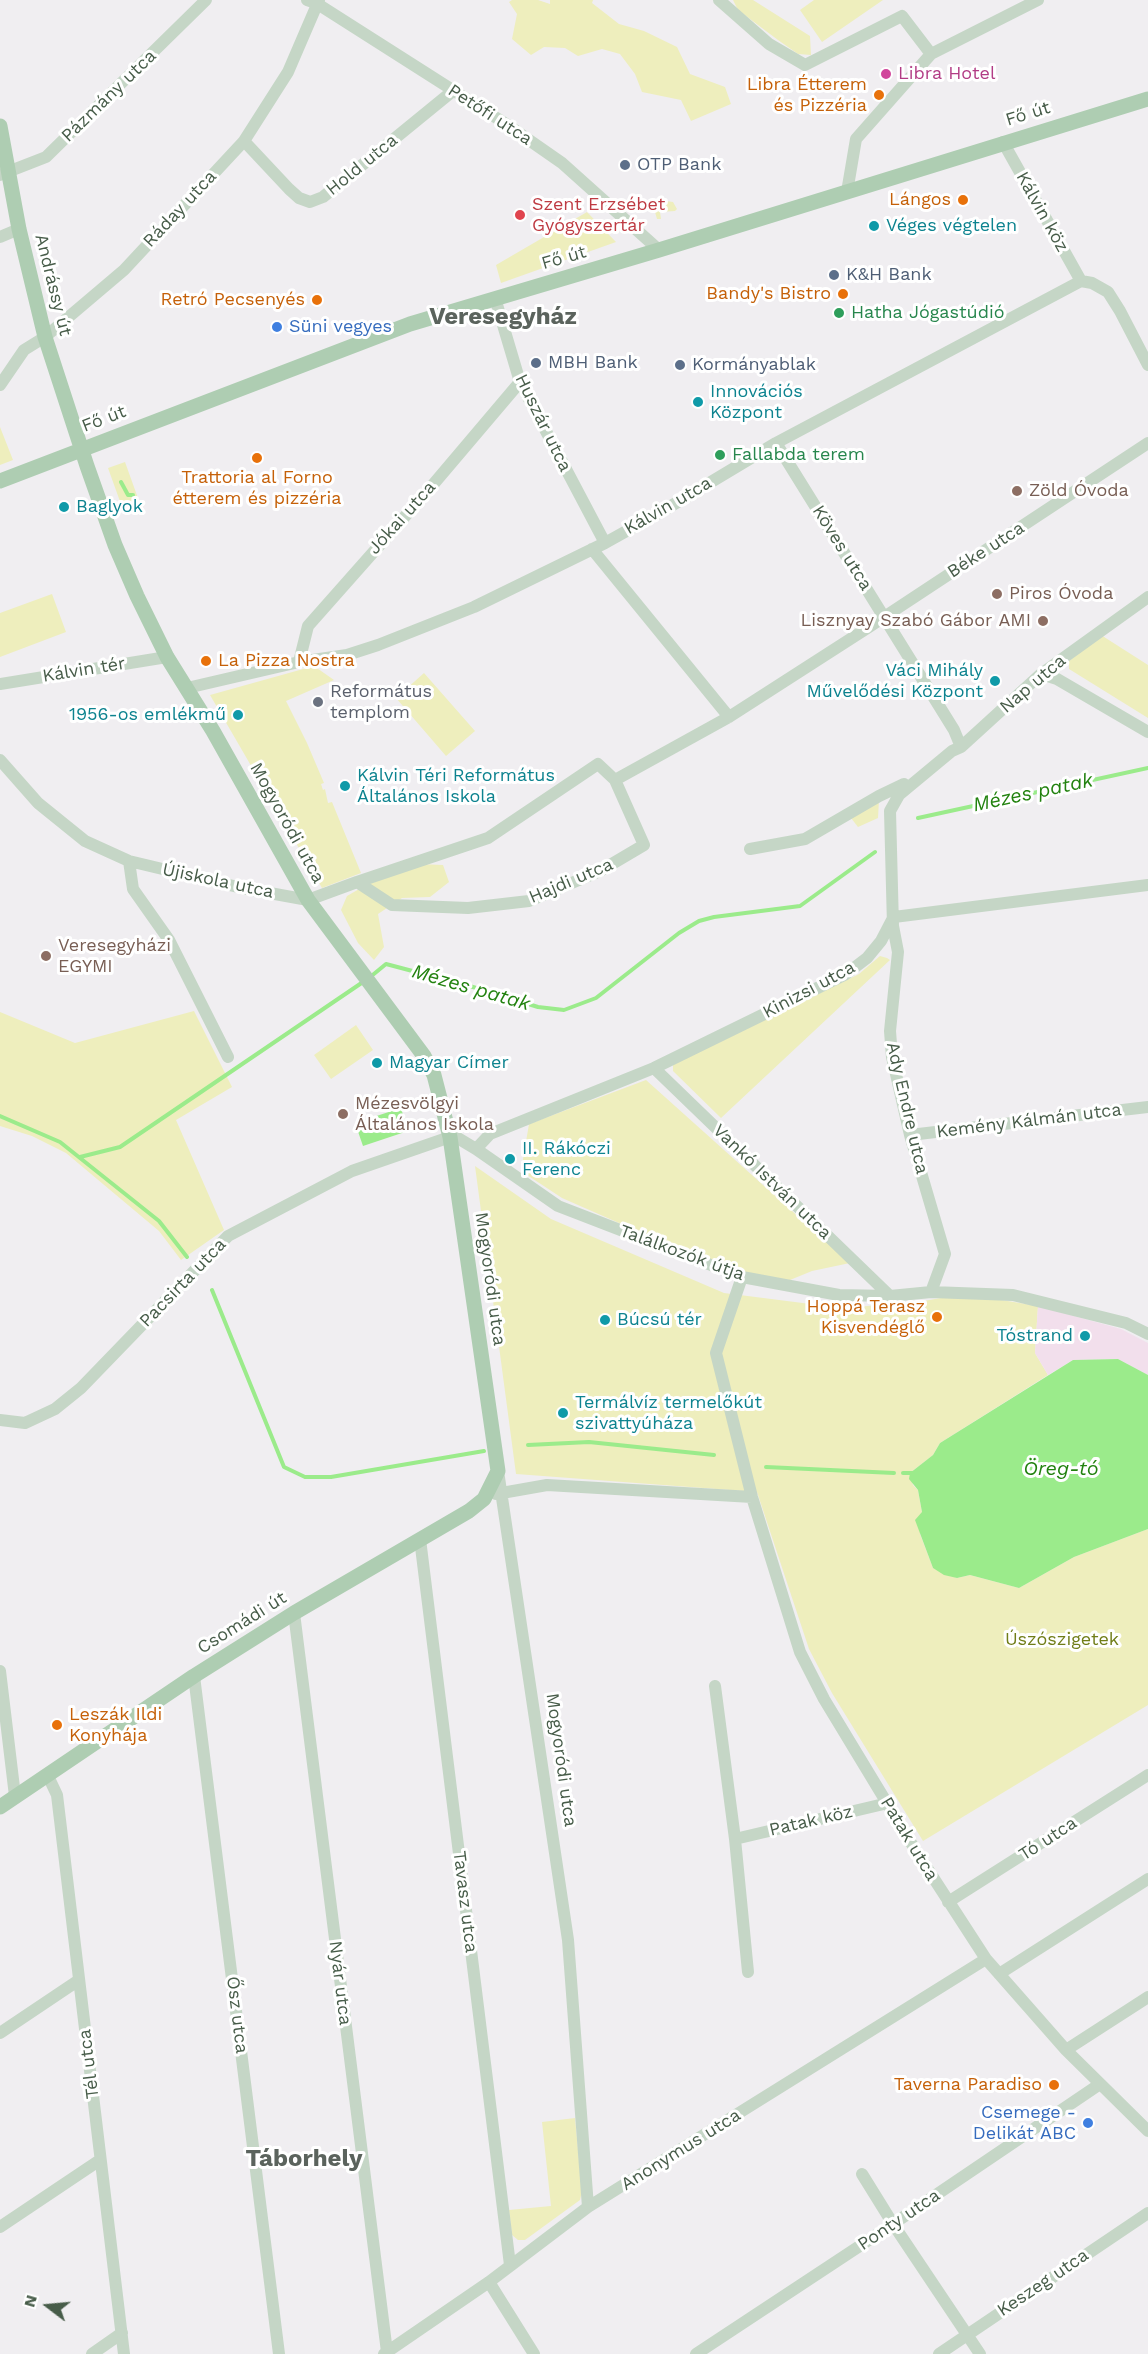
<!DOCTYPE html>
<html>
<head>
<meta charset="utf-8">
<style>
	body { margin:0 }
	#map { position:relative; width:1148px; height:2354px; overflow:hidden; background:#f0eef1; font-family:"Work Sans",sans-serif }
	canvas { display:block }
	.north { position:absolute; left:18px; top:2276px; width:60px; height:60px; -webkit-text-stroke:4px #fff; paint-order:stroke; rotate:286deg; font-size:16px; font-weight:700; line-height:24px; text-align:center; color:#475c49 }
	.north::after { content:''; display:block; margin:auto; width:21px; height:27px; background:#475c49; clip-path:polygon(50% 0,100% 100%,50% 72%,0 100%) }
</style>
</head>
<body>
<div id="map">
<canvas width="1148" height="2354"></canvas>
<div class="north">N</div>
</div>
<script>
const context = document.querySelector('canvas').getContext('2d');
context.lineJoin = 'round';
function fillPath(path, color) {
  context.fillStyle = color;
  context.fill(path, 'evenodd');
}
function poly(rows) {
  const path = new Path2D();
  for (const r of rows) {
    path.moveTo(r[0], r[1]);
    for (let i = 2; i < r.length; i += 2) path.lineTo(r[i], r[i + 1]);
  }
  return path;
}
function trace(path, color, width, dash) {
  context.strokeStyle = color;
  context.lineWidth = width;
  context.lineCap = dash ? 'butt' : 'round';
  context.setLineDash(dash || []);
  context.stroke(path);
}
function write(font, color, halo, rows, align = 'center') {
  context.font = font + ' "Work Sans",sans-serif';
  context.lineWidth = 6;
  context.setLineDash([]);
  context.textBaseline = 'middle';
  context.strokeStyle = halo;
  context.fillStyle = color;
  for (const [text, x, y, turn = 0] of rows) {
    context.save();
    context.translate(x, y);
    context.rotate((+turn || 0) * Math.PI / 180);
    context.textAlign = isNaN(turn) ? turn : align;
    if (halo) context.strokeText(text, 0, 0);
    context.fillText(text, 0, 0);
    context.restore();
  }
}
const green = poly([
	[512,0,538,0,550,4,550,0,593,0,592,3,619,24,644,31,677,47,690,74,725,87,731,104,691,121,681,100,642,92,635,74,620,54,602,49,578,56,565,48,544,47,531,55,512,39,517,14,509,2],
	[733,0,753,0,810,36,811,55,798,54,778,40,738,10],
	[814,0,883,0,822,42,800,10],
	[666,201,673,202,677,209,675,211,660,212,661,219,657,219,655,212,650,208,658,202],
	[587,212,616,242,501,283,496,265],
	[0,427,13,460,0,465],
	[125,462,139,501,122,507,108,468],
	[52,594,66,632,0,657,0,613],
	[1101,635,1148,665,1148,718,1069,669,1069,661],
	[314,666,334,680,286,701,307,743,324,783,321,784,323,790,325,789,328,803,332,802,361,873,322,888,210,695],
	[424,673,475,731,446,756,396,698],
	[879,800,878,818,858,827,851,818],
	[419,864,443,865,449,882,430,897,402,898,378,914,384,947,374,960,358,943,341,910,347,896,380,877],
	[880,956,887,958,890,960,721,1118,673,1071,673,1063,676,1061,843,982,859,974],
	[194,1011,232,1087,176,1120,224,1230,181,1260,159,1231,66,1153,32,1136,0,1126,0,1012,75,1043],
	[356,1025,373,1050,331,1079,314,1055],
	[646,1080,850,1263,812,1271,790,1280,742,1277,562,1198,521,1171,529,1124],
	[475,1166,551,1219,724,1293,842,1308,918,1302,952,1296,977,1296,1038,1306,1035,1353,1048,1375,940,1443,933,1455,910,1473,913,1485,918,1490,922,1512,920,1534,933,1568,957,1578,970,1575,1019,1588,1074,1557,1148,1529,1148,1705,923,1841,832,1693,809,1649,757,1492,516,1474],
	[575,2118,582,2191,580,2200,525,2240,518,2240,512,2235,509,2210,551,2206,542,2122]
]);
const sand = poly([
	[1038,1306,1121,1329,1148,1343,1148,1375,1118,1359,1073,1360,1048,1375,1035,1353]
]);
const water = poly([
	[401,1108,408,1131,363,1146,355,1123],
	[1118,1359,1148,1375,1148,1529,1074,1557,1019,1588,970,1575,957,1578,944,1575,933,1568,915,1520,922,1512,918,1490,909,1479,910,1473,933,1455,940,1443,1073,1360]
]);
const stream = poly([
	[121,482,128,495,133,495],
	[918,818,1148,768],
	[369,978,386,964,473,987,538,1007,564,1010,596,998,679,933,699,921,714,917,800,906,875,852],
	[0,1116,60,1142,159,1221,187,1257],
	[80,1157,120,1147,363,982],
	[212,1290,284,1467,305,1477,331,1477,484,1451],
	[528,1445,589,1442,714,1455],
	[766,1467,894,1473],
	[903,1473,914,1473]
]);
const minor = poly([
	[307,0,316,3,506,124,562,163,659,250],
	[719,0,769,44,805,65,902,16,931,54],
	[244,141,289,189,299,198,310,202,323,197,454,90],
	[1003,142,1081,281],
	[0,175,46,157,206,0],
	[847,192,856,139,931,54,1038,0],
	[0,237,19,229],
	[495,298,520,382,605,543],
	[0,385,24,350,45,337,124,270,244,141,288,72,319,0],
	[776,443,954,730,961,747],
	[592,549,729,717],
	[299,662,308,626,431,487,520,382],
	[1041,674,1057,679,1148,732],
	[0,684,167,657],
	[187,688,299,662,347,655,378,645,474,607,605,543,666,509,776,443,1081,281,1092,283,1108,292,1120,311,1148,365],
	[0,760,38,803,85,841,129,861,242,888,308,900,357,882,488,838,598,764,615,780,644,845,600,871,529,901,468,908,392,905,357,882],
	[615,780,729,717,869,627,1148,443],
	[750,849,805,839,879,796,904,784],
	[129,861,133,889,169,940,228,1057],
	[894,917,1148,885],
	[654,1068,890,1296],
	[910,1135,1148,1107],
	[476,1149,490,1134,654,1068,846,974,867,958,881,941,893,918],
	[742,1277,716,1353,752,1497,800,1652,824,1699,916,1851,986,1959,1066,2050,1148,2131],
	[931,1292,945,1254,910,1135,892,1057,890,1031,898,952,893,926,890,811,899,795,952,751,961,747,1041,674,1148,597],
	[0,1420,25,1423,55,1409,81,1388,228,1236,352,1171,450,1137,456,1137,476,1149,558,1206,742,1277,839,1295,890,1296,931,1292,1013,1295,1126,1323,1148,1334],
	[498,1471,568,1940,588,2207],
	[496,1494,547,1485,752,1497],
	[420,1539,510,2265],
	[294,1613,387,2352],
	[0,1671,15,1796],
	[194,1676,279,2354],
	[715,1686,735,1839,748,1972],
	[48,1776,57,1795,124,2354],
	[735,1839,888,1803],
	[948,1902,1148,1775],
	[999,1974,1148,1879],
	[0,2033,79,1980],
	[1066,2050,1148,1997],
	[862,2174,893,2224,980,2354],
	[0,2227,100,2160],
	[489,2282,534,2354],
	[92,2354,122,2333],
	[384,2354,489,2282,588,2207,986,1959],
	[696,2354,893,2224,1100,2084],
	[939,2354,1148,2213]
]);
const major = poly([
	[0,126,19,229,45,337,87,466,115,545,137,596,167,657,213,731,308,900,424,1056,434,1075,450,1137,498,1471,484,1499,469,1511,294,1613,194,1676,0,1807],
	[0,481,410,324,659,250,1148,99]
]);
const markers = [
	[886,74,6,"#d1479c"],
	[879,95,6,"#e8710a"],
	[625,165,6,"#5c6f8a"],
	[963,200,6,"#e8710a"],
	[520,215,6,"#e0444e"],
	[874,226,6,"#0f9aa8"],
	[834,275,6,"#5c6f8a"],
	[843,294,6,"#e8710a"],
	[317,300,6,"#e8710a"],
	[839,313,6,"#2e9e5b"],
	[277,327,6,"#3f7fe0"],
	[536,363,6,"#5c6f8a"],
	[680,365,6,"#5c6f8a"],
	[698,402,6,"#0f9aa8"],
	[720,455,6,"#2e9e5b"],
	[257,458,6,"#e8710a"],
	[1017,491,6,"#8d6e63"],
	[64,507,6,"#0f9aa8"],
	[997,594,6,"#8d6e63"],
	[1043,621,6,"#8d6e63"],
	[206,661,6,"#e8710a"],
	[995,681,6,"#0f9aa8"],
	[318,702,6,"#6b7280"],
	[238,715,6,"#0f9aa8"],
	[345,786,6,"#0f9aa8"],
	[46,956,6,"#8d6e63"],
	[377,1063,6,"#0f9aa8"],
	[343,1114,6,"#8d6e63"],
	[510,1159,6,"#0f9aa8"],
	[937,1317,6,"#e8710a"],
	[605,1320,6,"#0f9aa8"],
	[1085,1336,6,"#0f9aa8"],
	[563,1413,6,"#0f9aa8"],
	[57,1725,6,"#e8710a"],
	[1054,2085,6,"#e8710a"],
	[1088,2123,6,"#3f7fe0"]
];
const hotelNames = [
	["Libra Hotel",898,74]
];
const foodNames = [
	["Libra Étterem",867,85],
	["és Pizzéria",867,106],
	["Lángos",951,200],
	["Bandy's Bistro",831,294],
	["Retró Pecsenyés",305,300],
	["Trattoria al Forno",257,478,"center"],
	["étterem és pizzéria",257,499,"center"],
	["La Pizza Nostra",218,661,"left"],
	["Hoppá Terasz",925,1307],
	["Kisvendéglő",925,1328],
	["Leszák Ildi",69,1715,"left"],
	["Konyhája",69,1736,"left"],
	["Taverna Paradiso",1042,2085]
];
const streetNames = [
	["Pázmány utca",109,96,-44],
	["Fő út",1028,114,-17],
	["Petőfi utca",490,115,33],
	["Hold utca",362,165,-39],
	["Ráday utca",180,209,-47],
	["Kálvin köz",1042,212,61],
	["Fő út",564,258,-16],
	["Andrássy út",53,285,76],
	["Fő út",104,419,-21],
	["Huszár utca",543,423,64],
	["Kálvin utca",668,506,-30],
	["Jókai utca",402,518,-48],
	["Köves utca",842,548,58],
	["Béke utca",986,550,-33],
	["Kálvin tér",84,670,-9],
	["Nap utca",1033,684,-40],
	["Mogyoródi utca",287,823,61],
	["Újiskola utca",218,881,12],
	["Hajdi utca",571,881,-23],
	["Kinizsi utca",809,990,-28],
	["Ady Endre utca",907,1108,77],
	["Kemény Kálmán utca",1029,1121,-7],
	["Vankó István utca",772,1182,44],
	["Találkozók útja",682,1253,20],
	["Mogyoródi utca",490,1279,82],
	["Pacsirta utca",183,1283,-46],
	["Csomádi út",242,1623,-32],
	["Mogyoródi utca",561,1760,82],
	["Patak köz",811,1821,-13],
	["Patak utca",909,1839,59],
	["Tó utca",1048,1839,-33],
	["Tavasz utca",465,1902,83],
	["Nyár utca",340,1983,83],
	["Ősz utca",237,2015,83],
	["Tél utca",89,2064,-97],
	["Anonymus utca",681,2150,-32],
	["Ponty utca",899,2220,-34],
	["Keszeg utca",1043,2283,-34]
];
const serviceNames = [
	["OTP Bank",637,165],
	["K&H Bank",846,275],
	["MBH Bank",548,363],
	["Kormányablak",692,365]
];
const healthNames = [
	["Szent Erzsébet",532,205],
	["Gyógyszertár",532,226]
];
const cultureNames = [
	["Véges végtelen",886,226],
	["Innovációs",710,392],
	["Központ",710,413],
	["Baglyok",76,507],
	["Váci Mihály",983,671,"right"],
	["Művelődési Központ",983,692,"right"],
	["1956-os emlékmű",226,715,"right"],
	["Kálvin Téri Református",357,776],
	["Általános Iskola",357,797],
	["Magyar Címer",389,1063],
	["II. Rákóczi",522,1149],
	["Ferenc",522,1170],
	["Búcsú tér",617,1320],
	["Tóstrand",1073,1336,"right"],
	["Termálvíz termelőkút",575,1403],
	["szivattyúháza",575,1424]
];
const leisureNames = [
	["Hatha Jógastúdió",851,313],
	["Fallabda terem",732,455]
];
const shopNames = [
	["Süni vegyes",289,327],
	["Csemege -",1076,2113,"right"],
	["Delikát ABC",1076,2134,"right"]
];
const educationNames = [
	["Zöld Óvoda",1029,491],
	["Piros Óvoda",1009,594],
	["Lisznyay Szabó Gábor AMI",1031,621,"right"],
	["Veresegyházi",58,946],
	["EGYMI",58,967],
	["Mézesvölgyi",355,1104],
	["Általános Iskola",355,1125]
];
const worshipNames = [
	["Református",330,692],
	["templom",330,713]
];
const parkNames = [
	["Úszószigetek",1062,1640]
];
const waterNames = [
	["Mézes patak",1033,793,-12],
	["Mézes patak",471,988,16],
	["Öreg-tó",1061,1469]
];
const districtNames = [
	["Veresegyház",503,317],
	["Táborhely",304,2159]
];
fillPath(green, '#eeeebd');
fillPath(sand, '#f2dfec');
fillPath(water, '#9beb8b');
trace(stream, '#9beb8b', 4);
trace(minor, '#c5d6c6', 12);
trace(major, '#aecdb2', 15);
for (const [x, y, r, color] of markers) {
  const dot = new Path2D();
  dot.arc(x, y, r, 0, 2 * Math.PI);
  context.fillStyle = color;
  context.fill(dot);
  trace(dot, '#fff', 2);
}
write('18px', '#b23c85', '#fff', hotelNames, 'left');
write('18px', '#c56008', '#fff', foodNames, 'right');
write('18px', '#475c49', '#fff', streetNames);
write('18px', '#4e5e75', '#fff', serviceNames, 'left');
write('18px', '#be3a42', '#fff', healthNames, 'left');
write('18px', '#0d838f', '#fff', cultureNames, 'left');
write('18px', '#27864d', '#fff', leisureNames, 'left');
write('18px', '#366cbe', '#fff', shopNames, 'left');
write('18px', '#785e54', '#fff', educationNames, 'left');
write('18px', '#5b616d', '#fff', worshipNames, 'left');
write('18px', '#707d18', '#fff', parkNames);
write('italic 20px', '#22820f', '#fff', waterNames);
write('bold 24px', '#5b635d', '#fff', districtNames);
</script>
</body>
</html>
